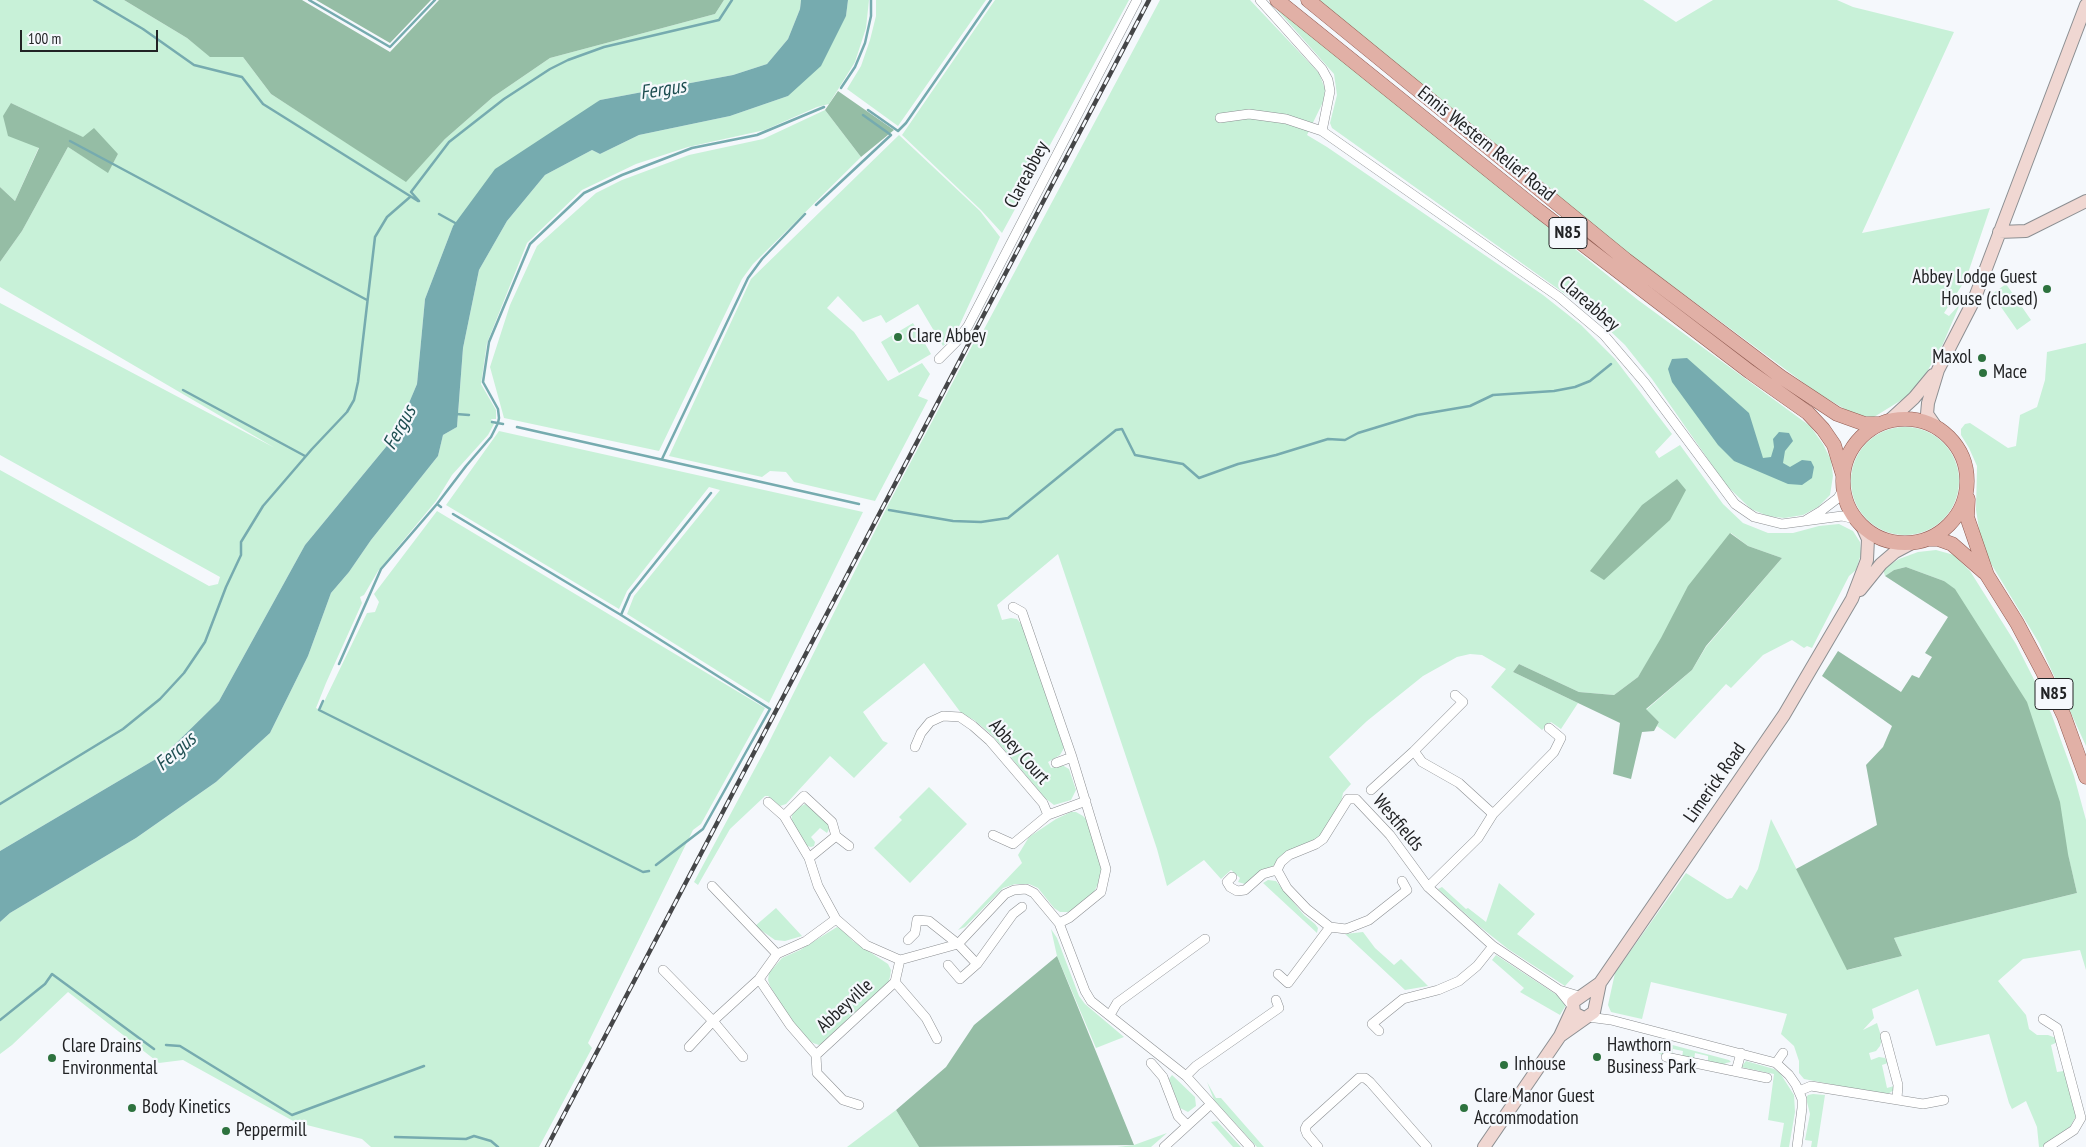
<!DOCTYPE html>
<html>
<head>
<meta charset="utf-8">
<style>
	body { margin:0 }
	#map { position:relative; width:2086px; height:1147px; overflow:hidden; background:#f5f8fc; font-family:"PT Sans Narrow",sans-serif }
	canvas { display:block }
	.scale { position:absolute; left:20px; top:30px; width:138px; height:22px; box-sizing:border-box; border:2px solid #222325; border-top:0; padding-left:6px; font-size:15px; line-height:18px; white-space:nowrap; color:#222325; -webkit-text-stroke:4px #f5f8fc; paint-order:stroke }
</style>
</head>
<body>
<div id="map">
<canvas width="2086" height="1147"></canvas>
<div class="scale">100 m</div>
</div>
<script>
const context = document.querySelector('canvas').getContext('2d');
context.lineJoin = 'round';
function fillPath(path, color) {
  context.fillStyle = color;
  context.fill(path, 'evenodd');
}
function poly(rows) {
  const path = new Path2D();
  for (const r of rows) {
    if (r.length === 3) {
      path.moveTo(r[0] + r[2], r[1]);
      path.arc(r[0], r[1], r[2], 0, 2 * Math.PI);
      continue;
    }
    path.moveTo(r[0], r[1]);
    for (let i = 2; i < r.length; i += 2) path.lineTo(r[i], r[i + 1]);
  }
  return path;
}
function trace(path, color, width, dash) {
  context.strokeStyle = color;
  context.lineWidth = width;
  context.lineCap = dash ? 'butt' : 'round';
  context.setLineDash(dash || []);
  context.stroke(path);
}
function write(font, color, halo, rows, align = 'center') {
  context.font = font + ' "PT Sans Narrow",sans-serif';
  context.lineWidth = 4.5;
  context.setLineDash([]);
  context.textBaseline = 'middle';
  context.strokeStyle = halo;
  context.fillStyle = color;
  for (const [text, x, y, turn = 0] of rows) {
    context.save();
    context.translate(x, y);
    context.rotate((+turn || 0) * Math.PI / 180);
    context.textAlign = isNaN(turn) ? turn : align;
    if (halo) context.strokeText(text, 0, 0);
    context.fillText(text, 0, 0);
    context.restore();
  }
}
const green = poly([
	[0,0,124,0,187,38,210,56,243,57,271,94,406,181,445,139,493,97,550,58,715,14,724,0,801,0,800,9,788,39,767,64,733,75,600,100,453,226,425,299,417,384,395,436,305,545,219,701,166,753,0,851,0,470,209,586,218,584,220,577,0,455,0,303,275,448,0,287,0,262,22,231,68,147,108,172,118,154,11,103,39,147,15,201,0,187],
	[848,0,869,0,866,28,855,62,829,104,817,107,765,130,688,147,636,164,582,190,527,243,487,343,481,384,496,410,496,419,491,419,494,424,488,435,452,475,436,501,378,571,364,595,360,597,362,603,326,683,316,708,320,710,367,613,375,612,379,602,374,594,437,511,765,708,701,824,693,830,588,1043,592,1048,539,1147,371,1147,362,1139,295,1122,183,1060,159,1063,68,992,12,1045,0,1054,0,922,10,913,136,838,216,782,270,733,308,656,331,593,349,572,371,540,438,456,443,435,457,427,463,348,479,270,507,221,545,175,592,150,600,154,639,135,730,116,788,96,846,16],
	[876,0,986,0,898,126,847,89,861,66,870,40,876,16],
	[995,0,1129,0,1002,233,981,210,902,135],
	[1160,0,1250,0,1319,73,1325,89,1324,100,1307,135,1327,147,1543,295,1581,325,1615,359,1672,434,1655,452,1659,458,1680,445,1723,504,1743,523,1768,533,1793,533,1819,526,1839,524,1853,531,1860,542,1861,554,1856,570,1849,576,1812,648,1807,646,1804,648,1792,640,1763,655,1731,688,1726,684,1675,739,1657,726,1659,722,1646,710,1692,670,1706,647,1782,558,1748,546,1731,533,1638,677,1614,695,1579,692,1519,664,1513,672,1578,703,1561,729,1551,722,1542,730,1491,687,1506,669,1482,655,1470,654,1457,657,1423,676,1367,721,1329,757,1351,784,1343,793,1341,803,1322,835,1318,839,1288,851,1272,867,1260,871,1245,884,1238,882,1240,878,1231,870,1221,879,1204,860,1167,886,1157,849,1058,554,997,605,1002,620,1011,618,1017,619,1022,625,1064,748,1060,755,1048,762,1051,768,1062,765,1069,769,1076,790,1071,800,1054,805,1045,798,992,735,974,720,961,713,924,663,863,712,883,741,888,743,854,778,830,756,786,804,780,806,768,796,765,796,730,829,698,885,694,882,767,746,888,505,973,344,984,336,982,333],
	[1318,0,1643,0,1676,22,1713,0,1837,0,1853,7,1954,32,1862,233,1990,208,1966,279,1944,313,1949,316,1960,304,1942,346,1925,375,1908,396,1874,417,1862,416,1848,411,1816,392,1628,253],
	[1272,4,1638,300,1810,426,1823,444,1831,460,1833,476,1830,495,1818,507,1803,515,1784,518,1768,516,1751,509,1726,485,1652,379,1625,345,1589,311,1332,128,1330,123,1337,95,1334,74],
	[825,110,861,157,753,264,742,279,659,451,504,418,490,367,510,305,537,246,596,193,622,180,689,155,763,139],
	[899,135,980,211,1000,237,955,335,943,346,918,304,886,323,881,315,863,322,838,296,827,308,854,332,888,381,922,363,930,374,918,396,928,400,875,501,794,482,786,472,770,471,762,477,669,456,751,279],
	[2006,284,2031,320,2017,330,1992,294],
	[913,323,931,354,899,373,881,342],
	[2086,343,2086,746,2039,643,1987,557,1980,535,1976,510,1977,466,1969,448,1961,435,1961,429,1965,424,1970,423,2008,448,2016,446,2020,415,2037,407,2045,380,2047,352],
	[1905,481,54],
	[499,431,863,512,769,703,627,614,634,596,720,490,709,487,627,591,619,609,446,505],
	[1936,550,1954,555,1970,571,2016,644,2051,713,2074,776,2086,820,2086,970,2080,950,2023,959,1998,981,2026,1015,2029,1029,2037,1035,2048,1035,2056,1038,2058,1042,2051,1045,2057,1072,2064,1071,2076,1116,2070,1127,2042,1147,2039,1147,2037,1127,2026,1101,2012,1109,2009,1103,1989,1034,1936,1046,1918,989,1872,1009,1874,1018,1863,1030,1877,1023,1882,1039,1880,1046,1876,1051,1869,1053,1871,1060,1879,1057,1885,1058,1888,1063,1882,1065,1887,1088,1894,1086,1894,1090,1886,1095,1804,1079,1799,1073,1799,1061,1794,1046,1781,1034,1787,1014,1651,982,1642,1019,1611,1012,1608,1005,1615,973,1686,873,1727,899,1732,898,1740,885,1747,890,1758,869,1771,819,1848,970,1902,956,1894,938,2077,893,2068,855,1944,581,1906,567,1894,570,1885,576,1883,569,1899,559,1918,552],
	[929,787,967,824,910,883,874,848,902,820,899,817],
	[805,804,828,823,830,827,827,833,820,828,811,837,815,842,814,846,811,847,807,846,791,823,792,815,796,809],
	[1071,812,1076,812,1083,816,1088,821,1102,872,1100,880,1094,892,1072,910,1068,912,1060,912,1054,908,1038,888,1029,884,1015,884,1003,888,965,927,958,930,1022,863,1018,855,1029,837,1056,819],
	[1268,880,1276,881,1304,915,1315,924,1318,928,1317,933,1263,883],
	[1499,883,1535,914,1517,934,1574,976,1565,986,1508,949,1479,926,1438,889,1442,887,1466,909,1468,908,1486,922],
	[776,908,802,936,785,941,775,940,755,926],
	[837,927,843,930,853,941,888,964,891,970,890,977,888,983,826,1041,819,1045,813,1043,806,1038,792,1022,770,986,768,980,769,973,782,958,800,950],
	[1051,929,1057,938,1079,996,1085,1004,1124,1037,1096,1048,1057,956],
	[1363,932,1375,948,1394,965,1401,959,1428,986,1405,990,1345,934],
	[1496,955,1563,999,1566,1005,1560,1015,1520,992,1524,988,1492,960],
	[1661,1042,1729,1060,1731,1062,1726,1063,1724,1065,1708,1062,1708,1056,1695,1053,1694,1060,1682,1058,1683,1051,1673,1049,1672,1056,1662,1055,1654,1051,1654,1046],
	[1746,1061,1774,1069,1780,1073,1794,1095,1795,1112,1789,1147,1780,1147,1784,1123,1768,1120,1774,1074,1745,1068,1741,1067],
	[1172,1075,1195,1097,1196,1106,1188,1112,1180,1108,1169,1079],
	[1207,1082,1216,1098,1221,1098,1264,1147,1257,1147,1214,1100],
	[1813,1094,1825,1095,1817,1147,1811,1147,1812,1141,1805,1140,1810,1114,1806,1098,1808,1095],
	[896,1110,919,1147,847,1147],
	[1217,1121,1241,1147,1233,1147,1211,1122],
	[1167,1133,1151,1147,1117,1147,1134,1145]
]);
const forest = poly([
	[124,0,302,0,390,52,439,0,724,0,715,14,550,58,493,97,445,139,406,182,271,94,243,57,210,57,187,38],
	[316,0,431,0,390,43],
	[838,91,894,130,861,157,825,110],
	[11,103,83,137,94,128,118,154,108,173,68,147,22,231,0,262,0,187,15,201,39,148,8,136,3,116],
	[1677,479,1686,490,1670,520,1604,580,1590,571,1642,505],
	[1730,533,1748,546,1782,558,1706,646,1692,670,1646,709,1659,722,1654,731,1642,732,1631,779,1613,774,1620,723,1513,672,1519,664,1579,692,1614,695,1638,677,1661,638,1688,586],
	[1906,567,1944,581,1955,589,2027,702,2060,802,2068,854,2077,893,1894,938,1902,956,1847,970,1796,869,1877,825,1866,765,1883,747,1892,726,1822,676,1838,651,1901,692,1912,675,1919,678,1932,657,1925,653,1948,617,1885,576,1894,570],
	[1057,956,1134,1145,919,1147,896,1110,946,1067,974,1025]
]);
const water = poly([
	[801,0,848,0,846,16,821,66,788,96,730,116,639,135,600,154,592,150,545,175,507,221,479,270,463,348,457,427,443,435,438,456,371,540,349,572,331,593,308,656,270,733,216,782,136,838,10,913,0,922,0,851,166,753,219,701,305,545,395,436,417,384,425,299,453,226,495,169,600,100,733,75,767,64,788,39,800,9],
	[1687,358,1749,413,1763,458,1771,457,1774,447,1773,439,1779,432,1789,433,1793,441,1785,451,1783,463,1790,467,1802,460,1811,461,1814,467,1812,478,1802,485,1788,484,1734,461,1718,445,1672,382,1668,369,1672,359]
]);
const stream = poly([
	[94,0,143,29,194,65,242,77,263,104,418,201],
	[309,0,390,47,435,0],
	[841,88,855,67,865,43,871,16,871,0],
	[868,110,898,131,906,123,991,0],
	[70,141,367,300],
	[419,201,411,192,449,142,504,99,550,69,568,60,604,47,719,20,732,0],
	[816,205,891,135,863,115],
	[439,214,457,224],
	[183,390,305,456],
	[456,414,469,415],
	[492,422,503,424],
	[517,427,859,504],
	[662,459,748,278,762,259,805,214],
	[441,507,437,504,466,466,491,437,498,423,499,418,498,409,483,382,489,342,530,244,584,193,622,175,692,148,757,135,824,107],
	[889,510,953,521,981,522,1008,518,1116,430,1122,429,1135,455,1183,464,1199,478,1238,464,1276,455,1328,439,1345,440,1358,433,1417,415,1470,406,1493,395,1554,391,1575,387,1590,381,1611,364],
	[453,514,621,615,770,709,703,829,656,865],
	[621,615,630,594,711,493],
	[339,664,381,569,437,504],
	[323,701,319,710,643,872,649,871],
	[0,804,123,729,160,699,184,673,205,642,226,587,241,555,241,542,263,506,312,449,347,412,354,400,358,382,375,237,387,217,410,197],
	[0,1020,45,984,52,974,154,1049],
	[166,1045,180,1046,292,1115,424,1066],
	[395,1137,466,1139,474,1136,491,1141,498,1147]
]);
const street = poly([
	[1260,0,1322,69,1328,80,1330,91,1322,131],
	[1220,118,1249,114,1286,119,1322,131,1559,297,1604,335,1645,383,1735,504,1754,517,1782,524,1842,516,1855,519],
	[939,359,956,342,968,326,1137,0],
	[1806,520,1821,511,1838,498,1843,490],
	[1013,607,1022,612,1072,757,1106,869,1101,892,1069,918,1059,923],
	[1549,728,1561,738,1554,752,1493,814,1478,838,1428,887,1493,946,1559,990,1572,1006],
	[915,747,921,733,930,722,943,716,960,717,973,726,990,741,1043,803,1048,815],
	[1414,751,1463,702,1455,695],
	[1056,763,1072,757],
	[1371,790,1414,751,1422,762,1459,783,1493,814],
	[784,816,804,796,832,822,836,836],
	[993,835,1013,844,1048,815,1086,801],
	[809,858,836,836,849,846],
	[1277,870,1287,888,1307,909,1330,927],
	[1232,877,1227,882,1230,887,1237,891,1245,890,1263,874,1277,870,1281,862,1289,855,1316,844,1323,839,1348,799,1356,799,1390,835,1428,887],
	[712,886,777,954],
	[836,919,866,945,900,960],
	[908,940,915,933,917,920,929,921,958,944,977,964],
	[958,944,1005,894,1014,890,1026,889,1034,893,1059,923,1085,991,1091,1001,1186,1076,1250,1147],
	[948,965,960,979,977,964,1013,914,1022,907],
	[663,970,713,1021,743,1057],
	[1278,974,1288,983,1330,927,1346,929,1369,920,1407,890,1402,881],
	[759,979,790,1025,816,1055,895,982,926,1018,937,1039],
	[895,982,900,960,958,944],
	[1559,990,1579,996],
	[1110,1015,1117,1003,1205,939],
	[1588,1017,1611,1020,1776,1063,1789,1075,1796,1085,1802,1099,1802,1108,1797,1147],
	[2043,1019,2057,1028,2081,1118,2074,1130,2048,1147],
	[1379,1031,1372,1024,1403,999,1438,990,1459,981,1477,966,1493,946],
	[1885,1036,1898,1085,1897,1099],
	[689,1047,713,1021,759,979,777,954,806,941,836,919,818,886,809,858,784,816,768,802],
	[816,1055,817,1073,843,1100,859,1105],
	[1666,1057,1767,1078],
	[1151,1063,1163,1077,1178,1116,1187,1125],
	[1776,1063,1783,1053],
	[1736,1071,1741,1053],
	[1186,1076,1196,1066,1279,1008,1276,1000],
	[1799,1091,1811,1086,1923,1104,1944,1100],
	[1164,1147,1211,1104],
	[1318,1147,1307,1134,1305,1129,1307,1125,1359,1078,1365,1078,1370,1082,1427,1147]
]);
const secondary = poly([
	[1999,232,2026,231,2086,201],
	[1890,420,1914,398,1933,375],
	[1936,427,1927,414,1928,403,1938,370,1974,300,2086,5],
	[1860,590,1881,564,1895,552,1912,543],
	[1584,1018,1574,1013,1573,1002,1600,983,1784,715,1852,599,1867,560,1868,539,1862,526],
	[1560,1036,1594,1012,1600,983],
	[1484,1147,1560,1036,1572,1010]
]);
const primary = poly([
	[1277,0,1538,210,1750,372,1808,413,1823,429,1834,445,1843,475],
	[1308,0,1626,260,1781,377,1837,414,1865,424,1879,424],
	[1905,481,62],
	[1968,499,1967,517,1987,575,2017,623,2043,672,2064,716,2086,777],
	[1928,539,1938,539,1952,544,1984,572]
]);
const rail = poly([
	[547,1147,1149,0]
]);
const markers = [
	[2047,289,5,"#2d723e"],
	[898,337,5,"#2d723e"],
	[1982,358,5,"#2d723e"],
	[1983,373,5,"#2d723e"],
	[1597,1057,5,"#2d723e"],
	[52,1058,5,"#2d723e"],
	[1504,1065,5,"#2d723e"],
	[132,1108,5,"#2d723e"],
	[1464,1108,5,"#2d723e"],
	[226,1131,5,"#2d723e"]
];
const shields = [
	[1568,233,38],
	[2054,694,38]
];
const shieldNames = [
	["N85",1568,233],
	["N85",2054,694]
];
const streetNames = [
	["Ennis Western Relief Road",1486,144,39],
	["Clareabbey",1027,175,-62],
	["Clareabbey",1589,304,41],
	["Abbey Court",1019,752,48],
	["Limerick Road",1715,783,-55],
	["Westfields",1398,823,50],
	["Abbeyville",845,1006,-43]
];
const poiNames = [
	["Abbey Lodge Guest",2037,278,"right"],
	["House (closed)",2037,300,"right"],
	["Clare Abbey",908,337],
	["Maxol",1972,358,"right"],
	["Mace",1993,373],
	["Hawthorn",1607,1046],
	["Business Park",1607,1068],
	["Clare Drains",62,1047],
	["Environmental",62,1069],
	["Inhouse",1514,1065],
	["Clare Manor Guest",1474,1097],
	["Accommodation",1474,1119],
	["Body Kinetics",142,1108],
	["Peppermill",236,1131]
];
const waterNames = [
	["Fergus",663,90,-9],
	["Fergus",400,428,-61],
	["Fergus",176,752,-41]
];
fillPath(green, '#c8f1d8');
fillPath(forest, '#95bda5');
fillPath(water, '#76abaf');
trace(stream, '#76abaf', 2.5);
trace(street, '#8c8f92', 10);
trace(secondary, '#8c8f92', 14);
trace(primary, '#915c52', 15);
trace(street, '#fff', 9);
trace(secondary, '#f0d7d2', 12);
trace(primary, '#e1b0a6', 14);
trace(rail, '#454648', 4.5);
trace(rail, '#f5f8fc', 2.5, [8]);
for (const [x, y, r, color] of markers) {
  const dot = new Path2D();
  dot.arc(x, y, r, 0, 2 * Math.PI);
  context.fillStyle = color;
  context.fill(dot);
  trace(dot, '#f5f8fc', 2);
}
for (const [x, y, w] of shields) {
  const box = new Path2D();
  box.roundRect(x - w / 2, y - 15.5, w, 31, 4);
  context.fillStyle = '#f5f8fc';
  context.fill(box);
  trace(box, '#222325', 1);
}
write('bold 18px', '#222325', null, shieldNames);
write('19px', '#222325', '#f5f8fc', streetNames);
write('19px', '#222325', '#f5f8fc', poiNames, 'left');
write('italic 20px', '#1e4e51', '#f5f8fc', waterNames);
</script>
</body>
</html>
